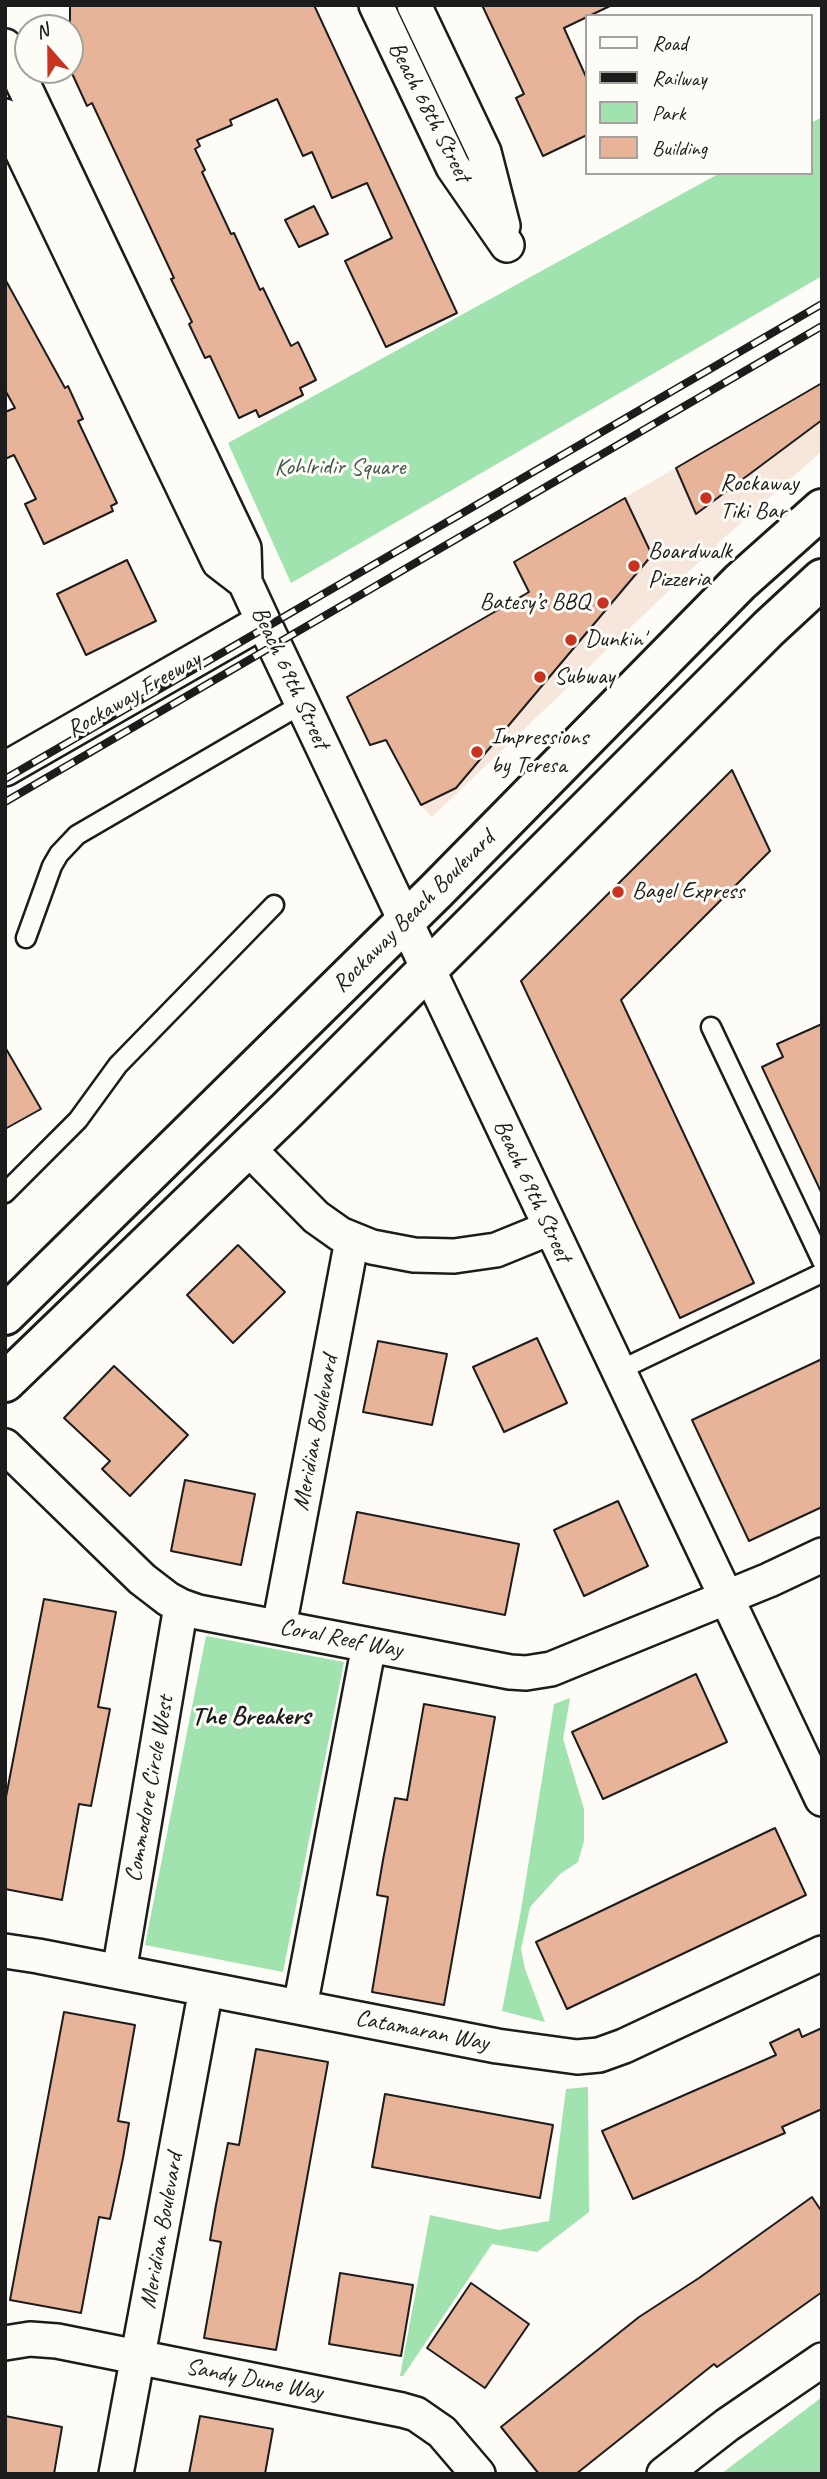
<!DOCTYPE html>
<html>
<head>
<meta charset="utf-8">
<style>
	body { margin:0 }
	#map { position:relative; width:827px; height:2479px; overflow:hidden; background:#fdfcf7; font-family:Caveat,sans-serif }
	canvas { display:block }
	.frame { position:absolute; inset:0; border:7px solid #1c1c1c; pointer-events:none }
	.legend { position:absolute; left:585px; top:14px; width:228px; height:161px; box-sizing:border-box; background:#fdfcf7; border:2px solid #a3a29f; margin:0; padding:9px 12px; list-style:none; font-size:21px; color:#1c1c1c }
	.legend li { display:flex; align-items:center; gap:14px; height:35px }
	.legend b { width:35px; border:2px solid #a3a29f }
	.north { position:absolute; left:14px; top:14px; width:70px; height:70px; box-sizing:border-box; background:#fdfcf7; border:2px solid #a3a29f; border-radius:50%; rotate:339deg; font-size:19px; font-weight:700; line-height:28px; text-align:center; color:#1c1c1c }
	.north::after { content:''; display:block; margin:auto; width:24px; height:32px; background:#c8321e; clip-path:polygon(50% 0,100% 100%,50% 72%,0 100%) }
</style>
</head>
<body>
<div id="map">
<canvas width="827" height="2479"></canvas>
<div class="frame"></div>
<ul class="legend">
<li><b style="height:9px;background:#fdfcf7"></b>Road</li>
<li><b style="height:9px;background:#1c1c1c"></b>Railway</li>
<li><b style="height:19px;background:#a0e3ae"></b>Park</li>
<li><b style="height:19px;background:#e7b499"></b>Building</li>
</ul>
<div class="north">N</div>
</div>
<script>
const context = document.querySelector('canvas').getContext('2d');
context.lineJoin = 'round';
function fillPath(path, color) {
  context.fillStyle = color;
  context.fill(path, 'evenodd');
}
function poly(rows) {
  const path = new Path2D();
  for (const r of rows) {
    path.moveTo(r[0], r[1]);
    for (let i = 2; i < r.length; i += 2) path.lineTo(r[i], r[i + 1]);
  }
  return path;
}
function trace(path, color, width, dash) {
  context.strokeStyle = color;
  context.lineWidth = width;
  context.lineCap = dash ? 'butt' : 'round';
  context.setLineDash(dash || []);
  context.stroke(path);
}
function write(font, color, halo, rows, align = 'center') {
  context.font = font + ' Caveat,sans-serif';
  context.lineWidth = 6;
  context.setLineDash([]);
  context.textBaseline = 'middle';
  context.strokeStyle = halo;
  context.fillStyle = color;
  for (const [text, x, y, turn = 0] of rows) {
    context.save();
    context.translate(x, y);
    context.rotate((+turn || 0) * Math.PI / 180);
    context.textAlign = isNaN(turn) ? turn : align;
    if (halo) context.strokeText(text, 0, 0);
    context.fillText(text, 0, 0);
    context.restore();
  }
}
const built = poly([
	[822,383,822,451,726,536,432,817,421,805,386,740,370,745,347,697,529,592,514,562]
]);
const green = poly([
	[822,117,822,276,291,583,228,443,720,173,811,173,811,123],
	[206,1636,344,1662,283,1972,145,1945],
	[570,1698,563,1739,584,1809,584,1841,578,1862,560,1874,530,1907,521,1949,525,1969,545,2022,502,2011,521,1910,554,1704],
	[588,2087,589,2212,537,2252,492,2244,403,2376,400,2376,430,2215,499,2230,549,2221,566,2089],
	[822,2397,822,2474,721,2474]
]);
const building = poly([
	[70,5,314,5,457,313,386,347,345,261,392,238,367,183,332,198,312,152,303,156,277,99,230,120,232,125,197,140,200,146,195,149,205,170,202,172,231,234,234,233,260,290,263,288,291,346,298,342,316,380,300,388,303,395,259,417,256,410,239,418,210,356,205,358,189,324,192,322,171,279,174,278,92,103,87,106,70,69,70,5],
	[482,5,612,5,564,28,587,79,587,135,543,156,516,98,524,94,482,5],
	[314,206,328,234,299,247,285,220,314,206],
	[5,279,65,388,68,386,83,419,78,421,117,503,111,506,113,511,44,544,25,504,36,499,14,455,5,459,5,412,15,408,5,390,5,279],
	[822,383,822,420,696,514,676,468,822,383],
	[625,498,652,555,456,788,421,805,386,740,370,745,347,697,529,592,514,562,625,498],
	[127,560,156,621,86,655,57,594,127,560],
	[732,770,770,851,621,1000,754,1283,680,1318,521,981,732,770],
	[822,1024,822,1194,762,1067,783,1057,777,1044,822,1024],
	[5,1047,41,1109,5,1129,5,1047],
	[238,1245,285,1292,233,1343,187,1295,238,1245],
	[537,1338,567,1403,504,1432,473,1367,537,1338],
	[378,1341,447,1354,432,1425,363,1412,378,1341],
	[822,1359,822,1507,749,1541,692,1420,822,1359],
	[114,1366,188,1435,130,1496,102,1469,110,1461,64,1418,114,1366],
	[185,1480,255,1494,241,1565,171,1551,185,1480],
	[618,1501,648,1566,584,1596,554,1530,618,1501],
	[357,1512,519,1544,505,1615,343,1583,357,1512],
	[44,1599,116,1612,98,1707,110,1709,91,1806,79,1804,62,1900,5,1889,5,1802,44,1599],
	[696,1674,727,1742,603,1799,572,1732,696,1674],
	[424,1704,495,1717,444,2005,372,1992,388,1897,377,1895,383,1860,395,1798,407,1800,424,1704],
	[775,1828,806,1895,567,2009,536,1942,775,1828],
	[64,2012,135,2025,118,2121,129,2123,123,2158,110,2219,99,2217,81,2313,10,2300,64,2012],
	[822,2028,822,2109,782,2127,785,2133,633,2199,602,2131,776,2055,770,2043,799,2029,802,2037,822,2028],
	[256,2049,328,2062,276,2350,204,2338,221,2242,210,2240,216,2205,228,2143,239,2145,256,2049],
	[385,2094,553,2125,540,2198,372,2167,385,2094],
	[812,2197,822,2212,822,2292,717,2367,714,2364,576,2474,539,2474,501,2427,639,2317,699,2278,812,2197],
	[340,2273,413,2285,401,2356,329,2344,340,2273],
	[471,2283,529,2324,485,2388,427,2348,471,2283],
	[5,2416,62,2427,54,2474,5,2474,5,2416],
	[200,2416,273,2429,265,2474,189,2474,200,2416]
]);
const lane = poly([
	[26,938,52,866,59,854,77,835,302,704],
	[711,1027,822,1261],
	[5,1193,78,1120,118,1065,274,905],
	[618,1371,822,1273]
]);
const street = poly([
	[376,5,453,167,507,245],
	[414,5,484,152,503,226],
	[5,46,244,548,245,582,263,621,822,1799],
	[5,116,219,562,245,582],
	[5,769,263,621],
	[247,1147,316,1217,340,1234,372,1247,414,1255,454,1256,496,1250,550,1228],
	[5,1446,142,1579,168,1599,181,1606,198,1612,510,1672,526,1673,551,1669,769,1580,822,1555],
	[279,1627,352,1240],
	[5,1951,38,1956,497,2046,577,2057,599,2055,624,2046,822,1953],
	[119,1972,181,1606],
	[300,2007,369,1645],
	[5,2343,30,2339,57,2341,402,2410,416,2414,442,2432,478,2474],
	[116,2474,206,1989],
	[664,2474,727,2425,822,2360]
]);
const primary = poly([
	[5,1315,436,891,740,582,822,509],
	[5,1382,287,1110,769,628,822,579]
]);
const rail = poly([
	[5,779,822,304],
	[5,802,822,326]
]);
const markers = [
	[706,498,7,"#c8321e"],
	[634,566,7,"#c8321e"],
	[603,603,7,"#c8321e"],
	[571,640,7,"#c8321e"],
	[540,677,7,"#c8321e"],
	[477,752,7,"#c8321e"],
	[618,892,7,"#c8321e"]
];
const streetNames = [
	["Beach 68th Street",429,112,63],
	["Beach 69th Street",290,678,65],
	["Rockaway Freeway",134,695,-30],
	["Rockaway Beach Boulevard",414,912,-45],
	["Beach 69th Street",532,1191,65],
	["Meridian Boulevard",316,1433,-79],
	["Coral Reef Way",341,1639,11],
	["Commodore Circle West",150,1789,-80],
	["Catamaran Way",422,2031,11],
	["Meridian Boulevard",162,2231,-80],
	["Sandy Dune Way",254,2380,11]
];
const parkNames = [
	["Kohlridir Square",340,468]
];
const poiNames = [
	["Rockaway",720,484],
	["Tiki Bar",720,512],
	["Boardwalk",648,552],
	["Pizzeria",648,580],
	["Batesy’s BBQ",589,603,"right"],
	["Dunkin'",585,640],
	["Subway",554,677],
	["Impressions",491,738],
	["by Teresa",491,766],
	["Bagel Express",632,892]
];
const neighbourhoodNames = [
	["The Breakers",251,1717]
];
fillPath(built, '#f6e6db');
fillPath(green, '#a0e3ae');
fillPath(building, '#e7b499');
trace(building, '#1c1c1c', 2);
trace(lane, '#1c1c1c', 23);
trace(street, '#1c1c1c', 38);
trace(primary, '#1c1c1c', 44);
trace(lane, '#fdfcf7', 18);
trace(street, '#fdfcf7', 33);
trace(primary, '#fdfcf7', 38);
trace(rail, '#1c1c1c', 8);
trace(rail, '#fdfcf7', 5, [16]);
for (const [x, y, r, color] of markers) {
  const dot = new Path2D();
  dot.arc(x, y, r, 0, 2 * Math.PI);
  context.fillStyle = color;
  context.fill(dot);
  trace(dot, '#fdfcf7', 2.5);
}
write('24px', '#1c1c1c', '#fdfcf7', streetNames);
write('24px', '#445848', '#fdfcf7', parkNames);
write('24px', '#1c1c1c', '#fdfcf7', poiNames, 'left');
write('bold 26px', '#1c1c1c', '#fdfcf7', neighbourhoodNames);
</script>
</body>
</html>
